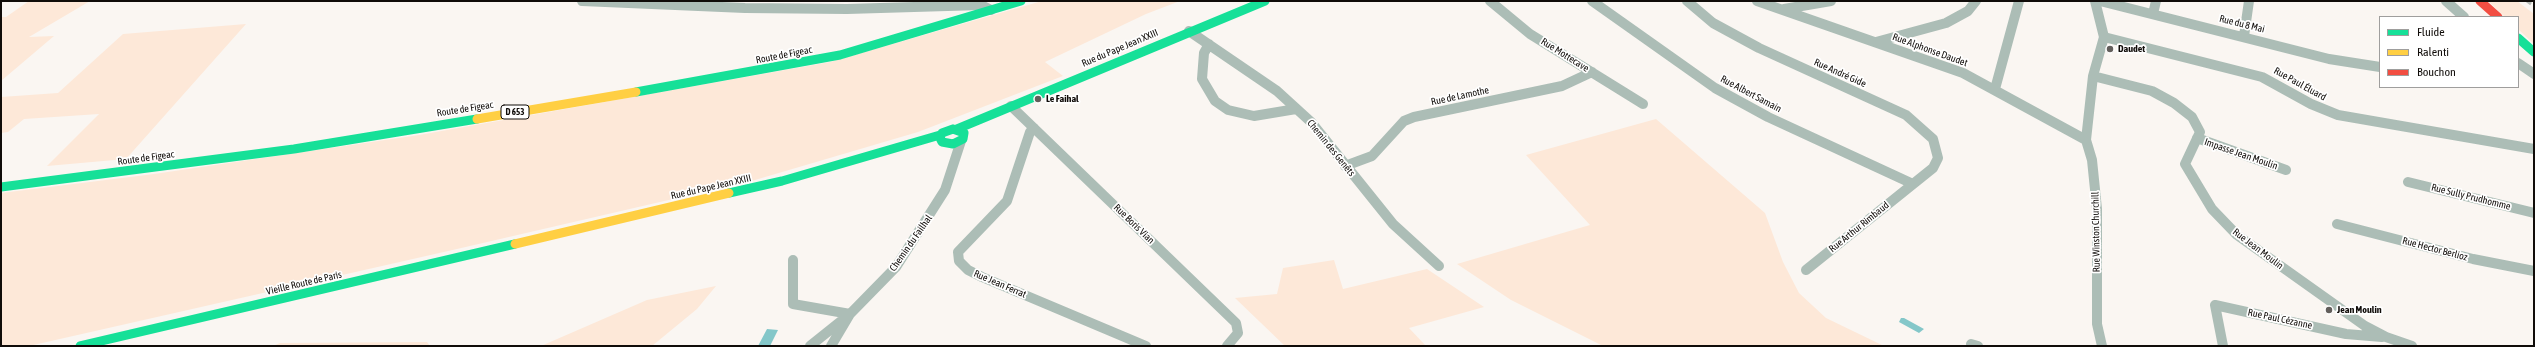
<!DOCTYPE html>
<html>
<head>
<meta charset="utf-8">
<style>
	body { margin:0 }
	#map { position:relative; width:2535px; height:347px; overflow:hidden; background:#faf6f2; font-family:"Asap Condensed",sans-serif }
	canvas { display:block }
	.frame { position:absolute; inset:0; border:2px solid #100c09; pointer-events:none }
	.legend { position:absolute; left:2379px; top:16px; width:140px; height:72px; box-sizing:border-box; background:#fff; border:1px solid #9f9e9d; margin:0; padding:5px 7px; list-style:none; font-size:12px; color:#100c09 }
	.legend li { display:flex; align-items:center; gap:8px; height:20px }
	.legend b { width:20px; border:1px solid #9f9e9d }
</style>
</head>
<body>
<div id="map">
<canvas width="2535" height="347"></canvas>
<div class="frame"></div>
<ul class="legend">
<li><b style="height:5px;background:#16e098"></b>Fluide</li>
<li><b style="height:5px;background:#ffcf43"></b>Ralenti</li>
<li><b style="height:5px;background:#f24e42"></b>Bouchon</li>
</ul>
</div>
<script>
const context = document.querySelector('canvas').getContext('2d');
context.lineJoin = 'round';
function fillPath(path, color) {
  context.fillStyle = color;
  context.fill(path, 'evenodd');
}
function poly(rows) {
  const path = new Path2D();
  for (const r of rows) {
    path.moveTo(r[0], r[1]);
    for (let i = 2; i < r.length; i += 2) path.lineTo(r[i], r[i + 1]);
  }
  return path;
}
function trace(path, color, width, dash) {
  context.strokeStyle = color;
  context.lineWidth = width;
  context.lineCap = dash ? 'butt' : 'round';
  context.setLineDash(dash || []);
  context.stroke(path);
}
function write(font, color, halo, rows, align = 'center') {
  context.font = font + ' "Asap Condensed",sans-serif';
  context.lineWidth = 3.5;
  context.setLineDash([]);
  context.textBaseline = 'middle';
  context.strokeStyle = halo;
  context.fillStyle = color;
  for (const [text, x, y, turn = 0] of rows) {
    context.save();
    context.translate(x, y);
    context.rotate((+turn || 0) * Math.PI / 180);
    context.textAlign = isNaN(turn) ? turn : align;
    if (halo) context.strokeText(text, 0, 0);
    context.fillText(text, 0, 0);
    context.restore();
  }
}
const green = poly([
	[29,1,90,1,29,37,54,36,1,81,1,17,6,17],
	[1042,1,1180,1,1146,14,1045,62,1063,76,918,132,755,180,457,249,29,346,1,346,1,193,154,174,419,135,830,62],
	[2488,1,2517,1,2534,14,2534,44,2518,29,2518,17,2505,17],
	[246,24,126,159,47,166,99,114,24,119,8,132,1,133,1,97,58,93,123,34],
	[1656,119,1765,213,1783,262,1799,293,1826,318,1884,346,1598,346,1601,345,1511,300,1457,264,1590,225,1526,155],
	[1334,260,1343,289,1427,269,1484,307,1409,328,1426,346,1285,346,1235,298,1277,294,1283,268],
	[716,286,697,309,652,346,541,346,647,300],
	[427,342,430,346,273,346,280,343]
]);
const water = poly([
	[1901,318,1904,318,1924,329,1919,333,1899,322],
	[767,329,778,330,770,346,758,346]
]);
const street = poly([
	[582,1,745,8,847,9,981,5,991,10],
	[1490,1,1530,34,1643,104],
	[1592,1,1715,88,1768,117,1913,184],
	[1687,1,1713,23,1759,48,1906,115,1933,139,1938,158,1933,168,1806,270],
	[1757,1,1963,73,2086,140],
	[2095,1,2104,37,2093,76,2086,140,2092,160,2097,209,2097,324,2102,346],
	[2100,1,2329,59,2380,67],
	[2446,1,2464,17],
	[1784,9,1831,1],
	[2153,14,2156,1],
	[1189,31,1277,91,1311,122,1393,224,1439,266],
	[2244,36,2249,1],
	[2104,37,2262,77,2311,104,2338,115,2534,149],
	[1876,42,1946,23,1968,11,1976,1],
	[1209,44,1204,53,1202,79,1215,101,1228,110,1254,116,1296,109],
	[2518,63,2534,74],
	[2093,76,2152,91,2174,103,2192,117,2200,132,2185,164,2212,209,2237,235,2365,326,2386,337,2412,346],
	[1995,89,2019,1],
	[1011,106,1236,323,1238,333,1227,346],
	[1034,128,1030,132,1007,201,958,252,959,261,968,270,982,277,1146,346],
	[2197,138,2286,170],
	[1345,166,1372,156,1404,121,1414,117,1562,86,1592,72],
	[2408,182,2534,213],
	[2337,224,2473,259,2534,271],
	[793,260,793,304,850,314,831,346],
	[1971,344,1978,346],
	[810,346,850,314,896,267,945,190,961,141],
	[2223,346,2215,305,2346,334,2382,337]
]);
const fast = poly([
	[2518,38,2534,52],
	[636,92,840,55,1021,1],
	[953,129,964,133,963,139,953,144,942,142,940,138,942,133,953,129],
	[957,129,1265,1],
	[1,187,294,149,477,119],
	[729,193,782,181,940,135],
	[80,346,515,244]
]);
const slow = poly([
	[477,119,636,92],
	[515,244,729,193]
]);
const jam = poly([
	[2480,1,2498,17]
]);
const rail = poly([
	[2527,1,2534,6]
]);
const markers = [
	[2110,49,4,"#625e5b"],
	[1038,99,4,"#625e5b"],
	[2329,310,4,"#625e5b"]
];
const shields = [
	[515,112,28]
];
const shieldNames = [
	["D 653",515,112]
];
const streetNames = [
	["Rue du 8 Mai",2242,24,14],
	["Rue du Pape Jean XXIII",1120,48,-23],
	["Rue Alphonse Daudet",1930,50,20],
	["Route de Figeac",784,55,-11],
	["Rue Mottecave",1565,55,32],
	["Rue André Gide",1840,73,24],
	["Rue Paul Éluard",2300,84,29],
	["Rue Albert Samain",1751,94,28],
	["Rue de Lamothe",1460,96,-12],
	["Route de Figeac",465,109,-9],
	["Chemin des Genêts",1331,148,51],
	["Impasse Jean Moulin",2241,154,19],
	["Route de Figeac",146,158,-8],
	["Rue du Pape Jean XXIII",711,187,-13],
	["Rue Sully Prudhomme",2471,197,14],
	["Rue Boris Vian",1134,224,44],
	["Rue Arthur Rimbaud",1859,227,-39],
	["Rue Winston Churchill",2096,232,-91],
	["Chemin du Failhal",911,243,-55],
	["Rue Jean Moulin",2258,249,37],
	["Rue Hector Berlioz",2435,249,15],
	["Vieille Route de Paris",304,283,-13],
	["Rue Jean Ferrat",1000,284,23],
	["Rue Paul Cézanne",2280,319,12]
];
const poiNames = [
	["Daudet",2118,49],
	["Le Faihal",1046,99],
	["Jean Moulin",2337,310]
];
fillPath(green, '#fde8d8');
fillPath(water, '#84c7c9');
trace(street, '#acbdb6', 10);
trace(fast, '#16e098', 9);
trace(slow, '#ffcf43', 9);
trace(jam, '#f24e42', 9);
trace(rail, '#b5bab6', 3, [5, 5]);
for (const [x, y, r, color] of markers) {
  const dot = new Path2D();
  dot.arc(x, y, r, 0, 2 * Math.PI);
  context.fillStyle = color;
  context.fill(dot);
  trace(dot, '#fff', 1.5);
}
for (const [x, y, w] of shields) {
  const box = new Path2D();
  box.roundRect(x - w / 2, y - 7, w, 14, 3);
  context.fillStyle = '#fff';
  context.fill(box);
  trace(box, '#100c09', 1);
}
write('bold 9px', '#100c09', null, shieldNames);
write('10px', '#100c09', '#fff', streetNames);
write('bold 10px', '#100c09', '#fff', poiNames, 'left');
</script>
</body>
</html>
